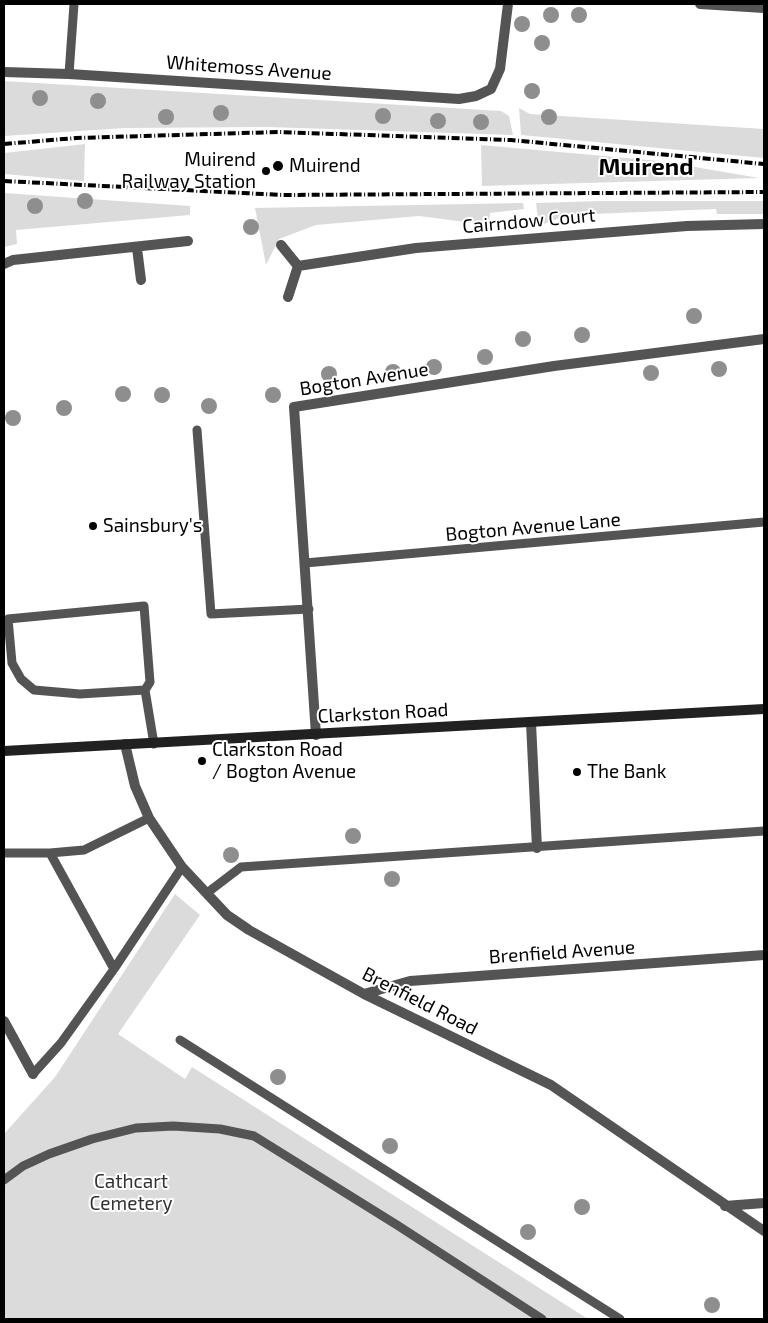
<!DOCTYPE html>
<html>
<head>
<meta charset="utf-8">
<style>
	body { margin:0 }
	#map { position:relative; width:768px; height:1323px; overflow:hidden; background:#fff; font-family:"Exo 2",sans-serif }
	canvas { display:block }
	.frame { position:absolute; inset:0; border:5px solid #000; pointer-events:none }
</style>
</head>
<body>
<div id="map">
<canvas width="768" height="1323"></canvas>
<div class="frame"></div>
</div>
<script>
const context = document.querySelector('canvas').getContext('2d');
context.lineJoin = 'round';
function fillPath(path, color) {
  context.fillStyle = color;
  context.fill(path, 'evenodd');
}
function poly(rows) {
  const path = new Path2D();
  for (const r of rows) {
    path.moveTo(r[0], r[1]);
    for (let i = 2; i < r.length; i += 2) path.lineTo(r[i], r[i + 1]);
  }
  return path;
}
function trace(path, color, width, dash) {
  context.strokeStyle = color;
  context.lineWidth = width;
  context.lineCap = dash ? 'butt' : 'round';
  context.setLineDash(dash || []);
  context.stroke(path);
}
function write(font, color, halo, rows, align = 'center') {
  context.font = font + ' "Exo 2",sans-serif';
  context.lineWidth = 4;
  context.setLineDash([]);
  context.textBaseline = 'middle';
  context.strokeStyle = halo;
  context.fillStyle = color;
  for (const [text, x, y, turn = 0] of rows) {
    context.save();
    context.translate(x, y);
    context.rotate((+turn || 0) * Math.PI / 180);
    context.textAlign = isNaN(turn) ? turn : align;
    if (halo) context.strokeText(text, 0, 0);
    context.fillText(text, 0, 0);
    context.restore();
  }
}
const green = poly([
	[4,81,501,111,509,116,513,135,267,127,125,128,4,136],
	[519,108,530,114,764,129,764,158,521,135],
	[85,144,84,181,4,174,4,153],
	[481,145,660,161,759,178,482,186],
	[4,193,190,206,190,215,16,230,17,244,4,247],
	[601,201,764,201,764,214,717,214,716,209,567,215,539,226,536,203],
	[523,203,524,209,490,213,489,225,419,216,316,225,279,239,266,265,255,208],
	[175,894,200,915,118,1034,185,1079,192,1067,588,1319,4,1319,4,1134,55,1077]
]);
const lane = poly([
	[69,74,74,4],
	[197,430,211,614,309,609],
	[305,563,764,522],
	[145,690,80,694,34,690,21,679,12,663,8,619,144,606,150,682,145,690,154,744],
	[4,853,50,853,84,850,149,818],
	[50,853,114,969],
	[207,893,241,867,764,831],
	[180,1040,620,1319],
	[33,1074,61,1043,114,969,182,867],
	[4,1180,23,1166,49,1154,92,1139,136,1128,173,1126,220,1129,254,1136,397,1225,542,1319]
]);
const street = poly([
	[700,4,764,8],
	[4,72,69,74,459,99,476,96,491,89,500,69,508,4],
	[281,245,298,266,288,297],
	[137,248,141,280],
	[4,264,13,260,188,241],
	[298,266,416,248,687,226,764,224],
	[531,723,537,848],
	[316,735,294,407,554,366,764,339],
	[125,744,135,786,149,818,182,867,227,915,249,930,364,994,551,1085,764,1231],
	[364,994,410,981,764,955],
	[4,1021,33,1074],
	[725,1206,764,1203]
]);
const secondary = poly([
	[4,751,764,709]
]);
const rail = poly([
	[4,144,76,138,278,132,511,140,764,164],
	[4,181,283,195,764,192]
]);
const trees = [
	[551,15],
	[579,15],
	[522,24],
	[542,43],
	[532,91],
	[40,98],
	[98,101],
	[221,113],
	[383,116],
	[166,117],
	[549,117],
	[438,121],
	[481,122],
	[85,201],
	[35,206],
	[251,227],
	[694,316],
	[582,335],
	[523,339],
	[485,357],
	[434,367],
	[719,369],
	[393,372],
	[651,373],
	[329,374],
	[123,394],
	[162,395],
	[273,395],
	[209,406],
	[64,408],
	[13,418],
	[353,836],
	[231,855],
	[392,879],
	[278,1077],
	[390,1146],
	[582,1207],
	[528,1232],
	[712,1305]
];
const markers = [
	[278,166,6,"#000"],
	[266,171,5,"#000"],
	[93,526,5,"#000"],
	[202,761,5,"#000"],
	[577,772,5,"#000"]
];
const streetNames = [
	["Whitemoss Avenue",249,68,4],
	["Cairndow Court",529,221,-5],
	["Bogton Avenue",364,379,-9],
	["Bogton Avenue Lane",533,527,-5],
	["Clarkston Road",383,713,-3],
	["Brenfield Avenue",562,952,-4],
	["Brenfield Road",420,1001,27]
];
const poiNames = [
	["Muirend",256,160,"right"],
	["Railway Station",256,182,"right"],
	["Muirend",289,166],
	["Sainsbury's",103,526],
	["Clarkston Road",212,750],
	["/ Bogton Avenue",212,772],
	["The Bank",587,772]
];
const parkNames = [
	["Cathcart",131,1182],
	["Cemetery",131,1204]
];
const districtNames = [
	["Muirend",646,167]
];
fillPath(green, '#dbdbdb');
trace(lane, '#545454', 9);
trace(street, '#545454', 10);
trace(secondary, '#212121', 10);
trace(rail, '#000', 4, [8, 2.5, 1, 2.5]);
context.fillStyle = '#8e8e8e';
for (const [x, y] of trees) {
  context.beginPath();
  context.arc(x, y, 8, 0, 2 * Math.PI);
  context.fill();
}
for (const [x, y, r, color] of markers) {
  const dot = new Path2D();
  dot.arc(x, y, r, 0, 2 * Math.PI);
  context.fillStyle = color;
  context.fill(dot);
  trace(dot, '#fff', 2);
}
write('19px', '#000', '#fff', streetNames);
write('19px', '#000', '#fff', poiNames, 'left');
write('19px', '#323232', '#fff', parkNames);
write('bold 24px', '#000', '#fff', districtNames);
</script>
</body>
</html>
